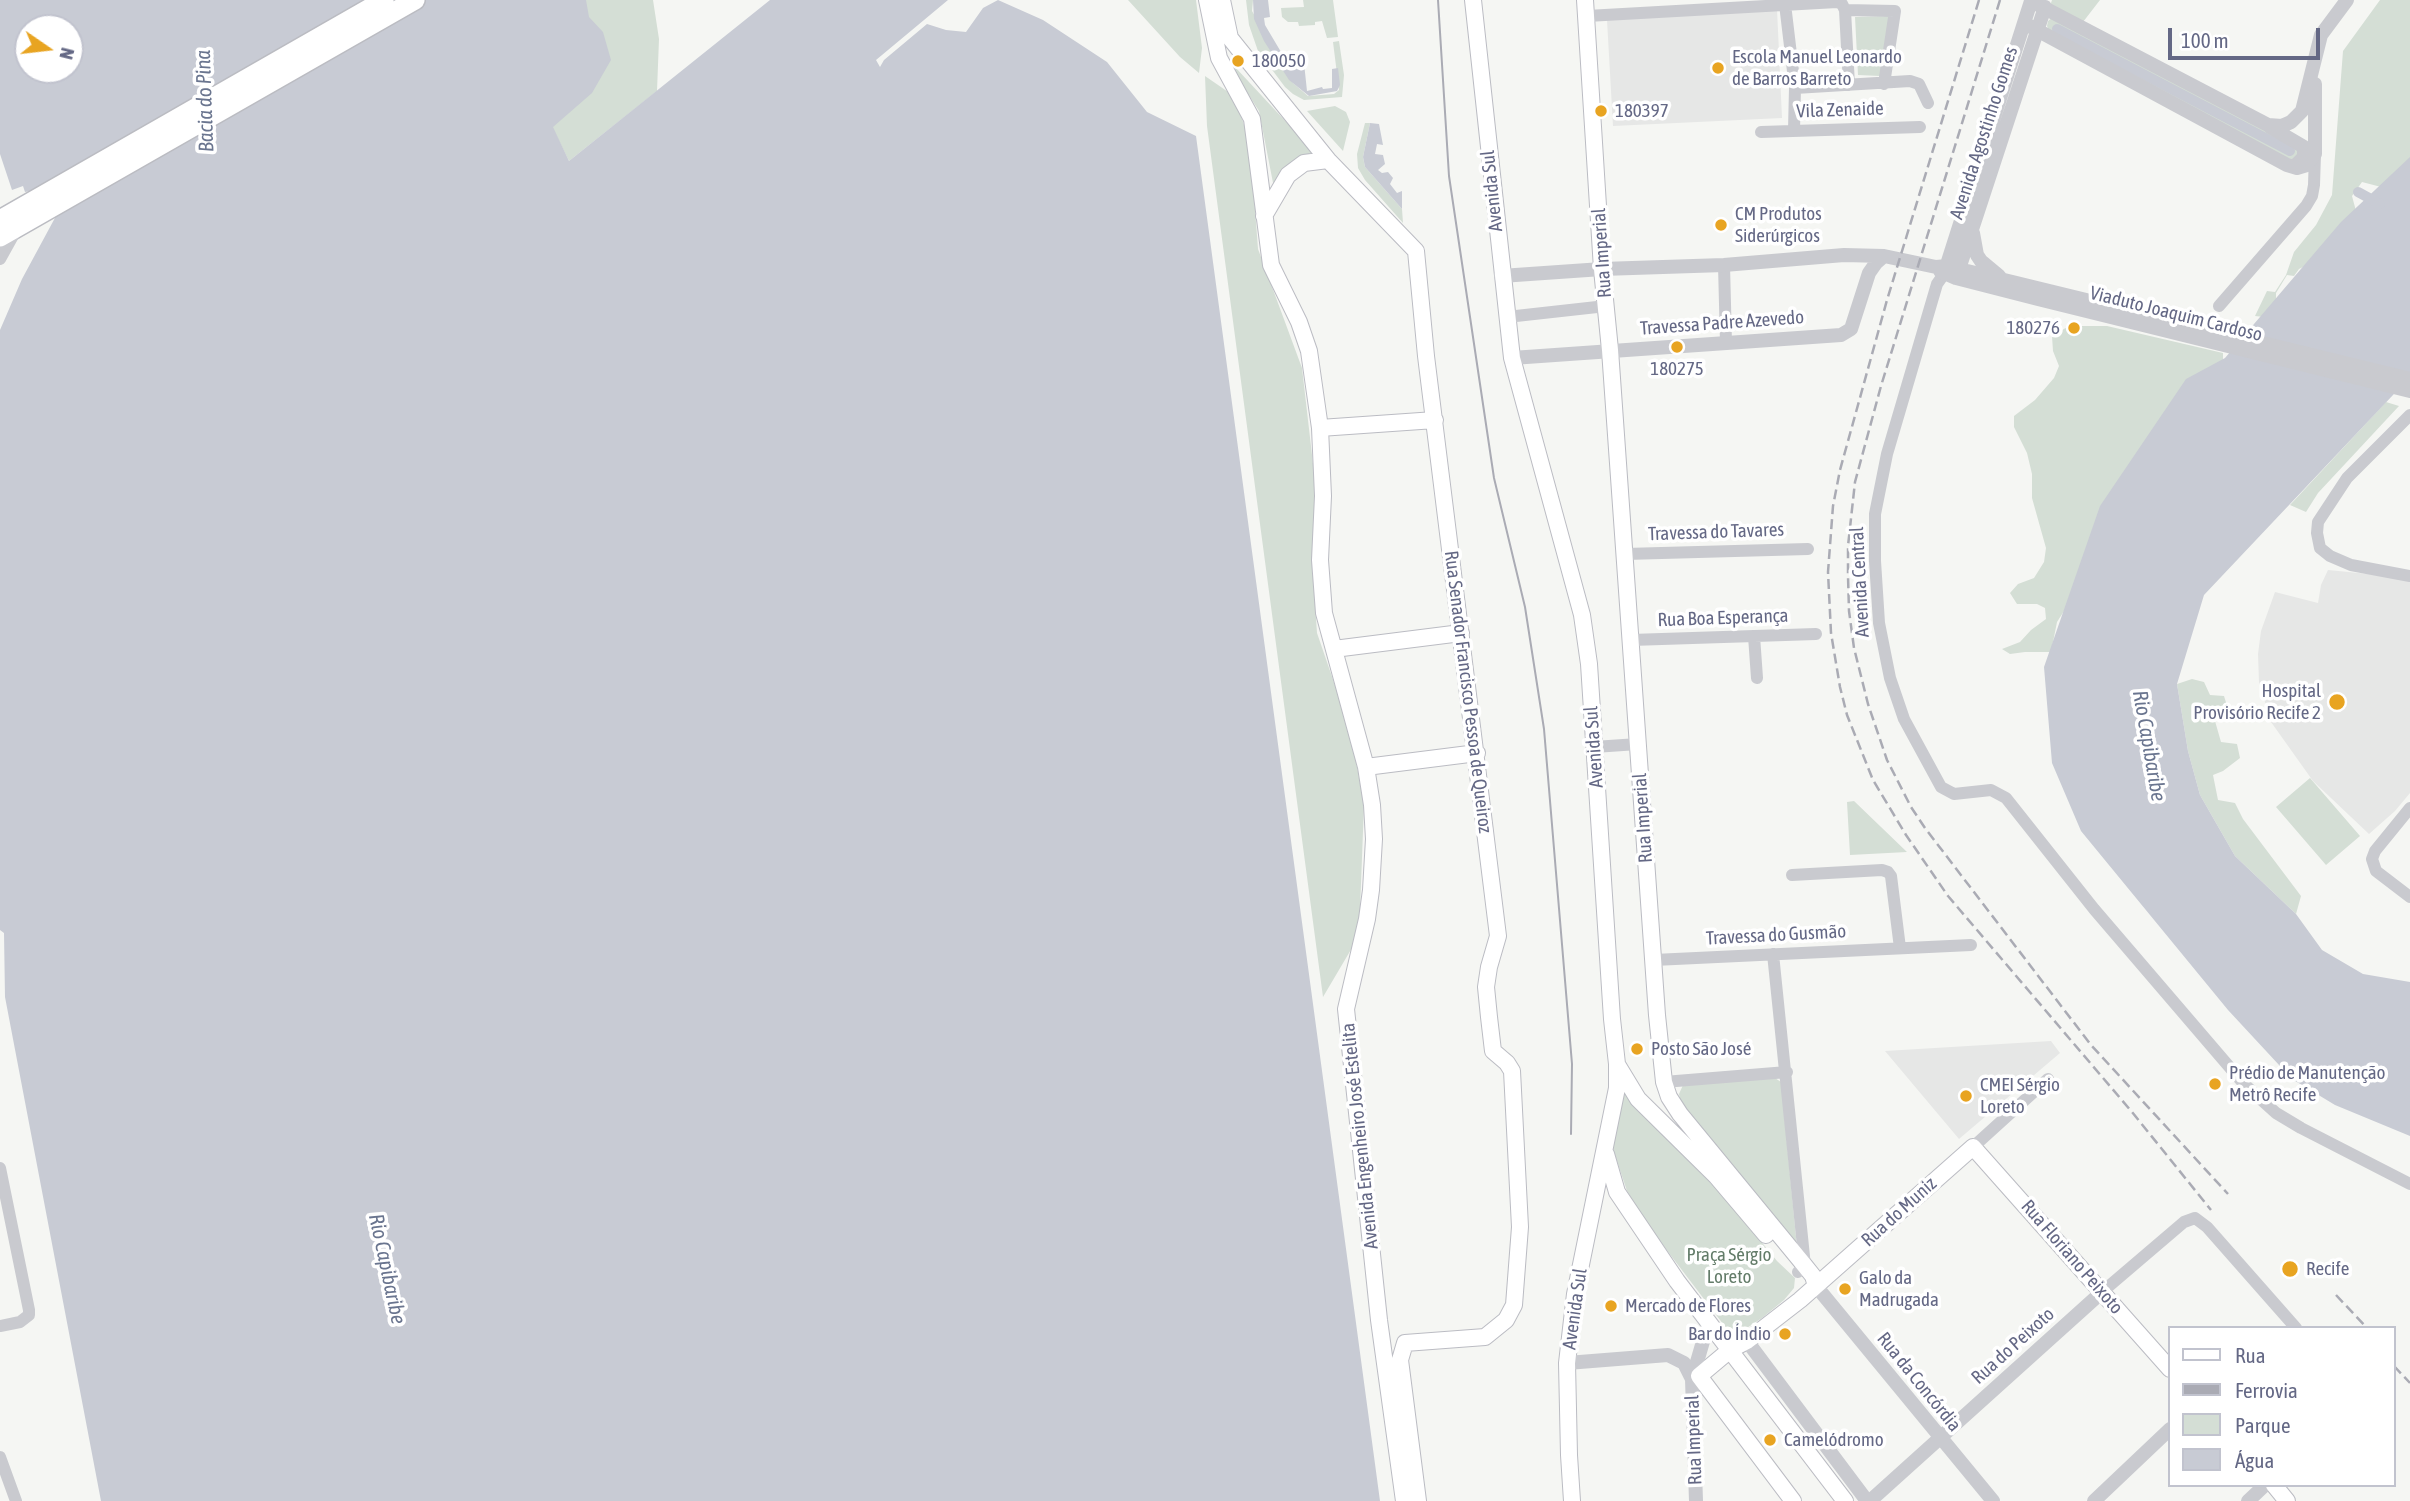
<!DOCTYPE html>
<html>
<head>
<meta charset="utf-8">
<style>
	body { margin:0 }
	#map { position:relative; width:2410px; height:1501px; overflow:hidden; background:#f5f6f3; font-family:"Asap Condensed",sans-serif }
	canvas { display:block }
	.legend { position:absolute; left:2168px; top:1326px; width:228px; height:161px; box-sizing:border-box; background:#fff; border:2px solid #c1c3ce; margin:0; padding:9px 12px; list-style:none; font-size:21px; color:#646885 }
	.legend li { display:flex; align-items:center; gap:14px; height:35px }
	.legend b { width:35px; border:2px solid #c1c3ce }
	.north { position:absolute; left:14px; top:14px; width:70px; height:70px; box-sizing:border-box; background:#fff; border:2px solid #c1c3ce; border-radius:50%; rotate:104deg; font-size:19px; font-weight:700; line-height:28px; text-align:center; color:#646885 }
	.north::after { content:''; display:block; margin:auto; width:24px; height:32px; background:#e8a421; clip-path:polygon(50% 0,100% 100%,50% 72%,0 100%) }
	.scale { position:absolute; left:2168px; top:28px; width:152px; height:32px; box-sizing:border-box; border:4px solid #646885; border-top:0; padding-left:9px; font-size:21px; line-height:24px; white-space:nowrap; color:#646885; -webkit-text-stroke:5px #fff; paint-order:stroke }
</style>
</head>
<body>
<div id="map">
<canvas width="2410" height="1501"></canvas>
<ul class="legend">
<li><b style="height:9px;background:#fff"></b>Rua</li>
<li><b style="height:9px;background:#aaabb4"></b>Ferrovia</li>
<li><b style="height:19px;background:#d4ded5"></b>Parque</li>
<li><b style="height:19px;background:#c8cbd4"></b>Água</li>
</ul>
<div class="north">N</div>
<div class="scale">100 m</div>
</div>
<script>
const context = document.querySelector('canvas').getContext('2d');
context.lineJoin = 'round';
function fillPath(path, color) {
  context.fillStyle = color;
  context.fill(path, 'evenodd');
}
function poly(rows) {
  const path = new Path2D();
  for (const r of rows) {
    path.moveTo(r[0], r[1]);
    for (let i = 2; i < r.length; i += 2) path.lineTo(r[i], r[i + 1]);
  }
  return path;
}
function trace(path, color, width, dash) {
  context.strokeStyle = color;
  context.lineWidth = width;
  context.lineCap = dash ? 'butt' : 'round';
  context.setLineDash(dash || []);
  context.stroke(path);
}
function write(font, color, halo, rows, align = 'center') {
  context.font = font + ' "Asap Condensed",sans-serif';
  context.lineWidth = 7;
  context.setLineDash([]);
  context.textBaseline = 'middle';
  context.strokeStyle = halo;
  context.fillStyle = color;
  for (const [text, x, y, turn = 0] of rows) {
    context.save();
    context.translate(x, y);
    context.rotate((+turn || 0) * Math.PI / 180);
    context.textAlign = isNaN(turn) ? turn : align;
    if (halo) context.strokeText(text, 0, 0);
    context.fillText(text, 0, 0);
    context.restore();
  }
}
const built = poly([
	[1777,9,1782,118,1613,126,1607,20],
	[2328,570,2410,578,2410,793,2395,811,2369,834,2313,781,2271,722,2259,682,2258,654,2261,631,2275,592,2318,603,2321,585],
	[2051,1041,2060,1053,1959,1139,1885,1051]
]);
const green = poly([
	[516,0,653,0,659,39,657,91,569,161,552,127],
	[1128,0,1196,0,1202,48,1199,73,1180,57],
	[1246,0,1253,0,1252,11,1293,83,1308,96,1334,94,1339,90,1333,42,1339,41,1344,75,1342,97,1304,100,1293,94,1285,87,1258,51,1249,25],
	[1303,0,1333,0,1338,37,1327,38,1322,21,1315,22,1315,25,1299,26,1298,22,1288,22,1282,17,1281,8,1304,7],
	[2052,0,2100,0,2083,22,2050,6],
	[2380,0,2410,0,2410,164,2385,188,2362,182,2352,196,2356,211,2309,264,2299,269,2294,276,2287,275,2276,293,2276,302,2264,317,2255,316,2267,291,2275,292,2286,275,2294,252,2316,225,2332,195,2343,51],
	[2055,15,2296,144,2300,154,2290,162,2050,34,2047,26,2048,21],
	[1891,16,1880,76,1858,75,1855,17],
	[1235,67,1316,154,1274,188,1259,111,1232,69],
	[1205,76,1234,96,1250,142,1258,249,1302,368,1315,481,1313,575,1317,633,1350,729,1364,805,1359,936,1323,997,1207,126],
	[1335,106,1346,112,1350,122,1343,151,1307,111],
	[1365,123,1370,123,1363,157,1365,167,1402,209,1403,223,1365,180,1358,168,1357,154],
	[2069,326,2107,326,2223,353,2223,362,2057,622,2051,652,2025,652,2010,654,2002,649,2020,642,2031,630,2046,619,2045,608,2037,604,2017,604,2010,593,2018,584,2034,578,2044,562,2046,548,2032,498,2032,474,2027,453,2014,427,2014,416,2035,400,2054,378,2059,366,2053,351,2052,336],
	[2386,402,2399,406,2318,493,2306,512,2290,505],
	[2192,679,2204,682,2210,695,2224,696,2229,712,2215,721,2221,742,2237,744,2240,758,2223,771,2213,775,2218,800,2235,803,2243,819,2301,896,2296,914,2235,856,2200,795,2188,751,2177,684],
	[2310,778,2360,836,2326,865,2276,807],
	[1854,801,1907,852,1850,855,1847,802],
	[1775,1078,1781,1082,1797,1247,1681,1103,1679,1094,1683,1085],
	[1624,1092,1702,1169,1777,1261,1795,1278,1794,1288,1784,1300,1762,1318,1733,1337,1646,1223,1627,1191,1613,1149]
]);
const water = poly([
	[0,0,586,0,589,17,603,32,611,60,592,93,553,127,569,161,770,0,948,0,876,60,880,67,884,60,927,24,946,30,966,32,983,8,998,0,1043,20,1107,62,1147,112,1196,136,1380,1501,101,1501,5,997,4,933,0,930,0,330,22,279,56,216,31,191,25,192,23,186,12,190,0,154],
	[28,28,70,28,70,70,28,70],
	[1253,0,1268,0,1270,17,1264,18,1265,25,1281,52,1286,52,1288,64,1304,63,1307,91,1322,87,1323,89,1332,88,1332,69,1338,68,1340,85,1337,91,1309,96,1289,80,1264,41,1254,19],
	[1370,123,1379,124,1383,145,1377,144,1375,154,1383,155,1385,164,1378,170,1382,173,1388,172,1393,178,1390,184,1397,193,1402,191,1402,209,1365,167,1363,157],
	[2410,157,2410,377,2204,595,2177,684,2188,751,2200,795,2235,856,2296,914,2322,950,2363,974,2410,982,2410,1136,2335,1105,2292,1079,2228,1010,2081,831,2052,763,2044,667,2100,506,2186,379,2225,358,2341,222]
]);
const canal = poly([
	[2057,29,2290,151],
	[2358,192,2380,204]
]);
const minor = poly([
	[1785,4,1795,88,1794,130],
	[1845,10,1895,11,1884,84],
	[1845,10,1849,85],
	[1587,16,1837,2,1842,4,1845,10],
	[1795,88,1910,81,1919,84,1928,103],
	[1761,132,1920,127],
	[0,259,15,232],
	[1724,265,1726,343],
	[1944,274,1937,284,1887,454,1875,514,1875,561,1879,623,1890,678,1904,719,1941,787,1954,794,1991,790,2006,798,2094,909,2244,1084,2276,1113,2301,1128,2410,1184],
	[2219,306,2306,206,2312,196,2314,185,2315,154],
	[1507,317,1606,306],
	[2410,415,2347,478,2318,522,2317,533,2320,548,2330,556,2351,565,2410,576],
	[1625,554,1808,549],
	[1754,636,1757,678],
	[1631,640,1816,634],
	[1594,747,1638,744],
	[2410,808,2375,851,2372,859,2376,871,2410,897],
	[1792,875,1882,870,1888,872,1891,876,1900,948],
	[1773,954,1805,1266,1798,1272],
	[1654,960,1971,945],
	[1664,1082,1787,1072],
	[1973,1147,2048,1079],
	[0,1168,29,1310,29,1315,20,1322,0,1326],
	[2102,1292,2184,1222,2195,1218,2207,1227,2296,1328],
	[0,1457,16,1501]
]);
const tertiary = poly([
	[2024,23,2287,165,2297,168,2307,165,2315,154,2315,84],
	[2270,127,2304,147,2304,157,2297,164],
	[1973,233,1977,255,1981,261,1999,276],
	[1940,271,1956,278,2038,299,2410,391],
	[1944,274,2031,1,2268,125,2282,126,2291,122,2302,111,2321,35,2347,0],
	[1957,275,2045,7],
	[1501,276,1602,269,1724,265,1844,255,1884,256,1936,267,1947,266,1959,269,2410,379],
	[1512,358,1841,335,1851,329,1869,273,1876,263,1884,256],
	[1816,1286,1993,1501],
	[1747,1341,1867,1501],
	[1567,1363,1668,1355,1684,1363,1692,1379],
	[1696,1501,1692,1379,1709,1321],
	[1870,1501,2102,1292],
	[2094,1501,2170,1429],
	[2248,1501,2265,1485]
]);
const secondary = poly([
	[1207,0,1219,58,1252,119,1271,265,1299,322,1309,351,1320,428,1323,496,1320,560,1324,613,1366,767,1372,805,1374,839,1371,890,1367,919,1346,1009,1379,1320,1404,1501],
	[1222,0,1230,38,1328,160,1416,251,1426,356,1498,936,1489,967,1486,987,1489,1017,1493,1051,1507,1063,1512,1071,1520,1227,1514,1305,1506,1320,1485,1337,1405,1343,1400,1360,1418,1501],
	[1473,0,1512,358,1582,615,1589,664,1612,1019,1617,1064,1617,1088,1575,1294,1567,1363,1569,1455,1572,1501],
	[1585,0,1602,269,1610,350,1657,1015,1664,1082,1669,1097,1680,1114,1805,1266,1813,1276,1816,1286],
	[1264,216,1288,175,1304,163,1328,160],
	[1320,428,1435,420],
	[1334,649,1461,633],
	[1366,767,1477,753],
	[1618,1066,1638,1099,1716,1176,1766,1235],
	[1606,1154,1617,1192,1677,1281,1845,1501],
	[2274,1485,2287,1501],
	[1793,1501,1699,1376,1730,1350,1747,1341,1800,1300,1973,1147,2170,1369]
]);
const primary = poly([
	[0,220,384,0],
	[0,237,415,0]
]);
const tram = poly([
	[1438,0,1449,176,1494,478,1525,607,1544,729,1572,1064,1571,1134]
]);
const rail = poly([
	[1979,0,1887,300,1840,470,1833,506,1828,572,1831,633,1840,687,1847,715,1873,780,1906,835,1948,896,2132,1112,2211,1210],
	[2000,0,1881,386,1855,482,1848,546,1848,576,1849,611,1854,648,1868,704,1887,760,1911,807,1925,828,2091,1045,2228,1194],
	[2336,1295,2367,1328],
	[2394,1366,2410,1383]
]);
const markers = [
	[1238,61,7,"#e8a421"],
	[1718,68,7,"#e8a421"],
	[1601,111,7,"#e8a421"],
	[1721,225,7,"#e8a421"],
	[2074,328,7,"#e8a421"],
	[1677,347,7,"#e8a421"],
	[2337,702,9,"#e8a421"],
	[1637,1049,7,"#e8a421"],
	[2215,1084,7,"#e8a421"],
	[1966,1096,7,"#e8a421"],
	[2290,1269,9,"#e8a421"],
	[1845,1289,7,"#e8a421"],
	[1611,1306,7,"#e8a421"],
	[1785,1334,7,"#e8a421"],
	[1770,1440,7,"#e8a421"]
];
const poiNames = [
	["Escola Manuel Leonardo",1732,57],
	["de Barros Barreto",1732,79],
	["180050",1252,61],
	["180397",1615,111],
	["CM Produtos",1735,214],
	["Siderúrgicos",1735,236],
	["180276",2060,328,"right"],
	["180275",1677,369,"center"],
	["Hospital",2321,691,"right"],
	["Provisório Recife 2",2321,713,"right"],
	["Posto São José",1651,1049],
	["Prédio de Manutenção",2229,1073],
	["Metrô Recife",2229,1095],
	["CMEI Sérgio",1980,1085],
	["Loreto",1980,1107],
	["Recife",2306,1269],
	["Galo da",1859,1278],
	["Madrugada",1859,1300],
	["Mercado de Flores",1625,1306],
	["Bar do Índio",1771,1334,"right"],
	["Camelódromo",1784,1440]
];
const streetNames = [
	["Vila Zenaide",1840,110,-2],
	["Avenida Agostinho Gomes",1984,133,-72],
	["Avenida Sul",1492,191,-96],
	["Rua Imperial",1602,253,-94],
	["Viaduto Joaquim Cardoso",2176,314,14],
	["Travessa Padre Azevedo",1722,323,-4],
	["Travessa do Tavares",1716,532,-2],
	["Avenida Central",1860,582,-93],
	["Rua Boa Esperança",1723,618,-2],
	["Rua Senador Francisco Pessoa de Queiroz",1468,692,83],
	["Avenida Sul",1594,747,-94],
	["Rua Imperial",1643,818,-94],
	["Travessa do Gusmão",1776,935,-3],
	["Avenida Engenheiro José Estelita",1360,1136,-96],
	["Rua do Muniz",1899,1212,-42],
	["Rua Floriano Peixoto",2072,1257,49],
	["Avenida Sul",1575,1309,-82],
	["Rua do Peixoto",2013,1346,-42],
	["Rua da Concórdia",1919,1382,51],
	["Rua Imperial",1694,1440,-92]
];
const parkNames = [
	["Praça Sérgio",1729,1255],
	["Loreto",1729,1277]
];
const waterNames = [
	["Bacia do Pina",205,101,-92],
	["Rio Capibaribe",2149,746,80],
	["Rio Capibaribe",387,1269,78]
];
fillPath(built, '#e6e7e6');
fillPath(green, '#d4ded5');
fillPath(water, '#c8cbd4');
trace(canal, '#c8cbd4', 10);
trace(secondary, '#bbbcc3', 18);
trace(primary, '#bbbcc2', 22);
trace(minor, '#c9cacf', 12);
trace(tertiary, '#c9cacf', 14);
trace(secondary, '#fff', 16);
trace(primary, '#fff', 19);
trace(tram, '#aaabb4', 2);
trace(rail, '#aaabb4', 2.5, [10, 5]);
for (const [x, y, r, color] of markers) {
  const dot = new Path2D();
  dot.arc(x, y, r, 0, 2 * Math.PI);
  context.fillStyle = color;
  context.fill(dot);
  trace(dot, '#fff', 2.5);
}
write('19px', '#646885', '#fff', poiNames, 'left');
write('19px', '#646885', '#fff', streetNames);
write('19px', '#637c69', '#fff', parkNames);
write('italic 21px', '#6a758f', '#fff', waterNames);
</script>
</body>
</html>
